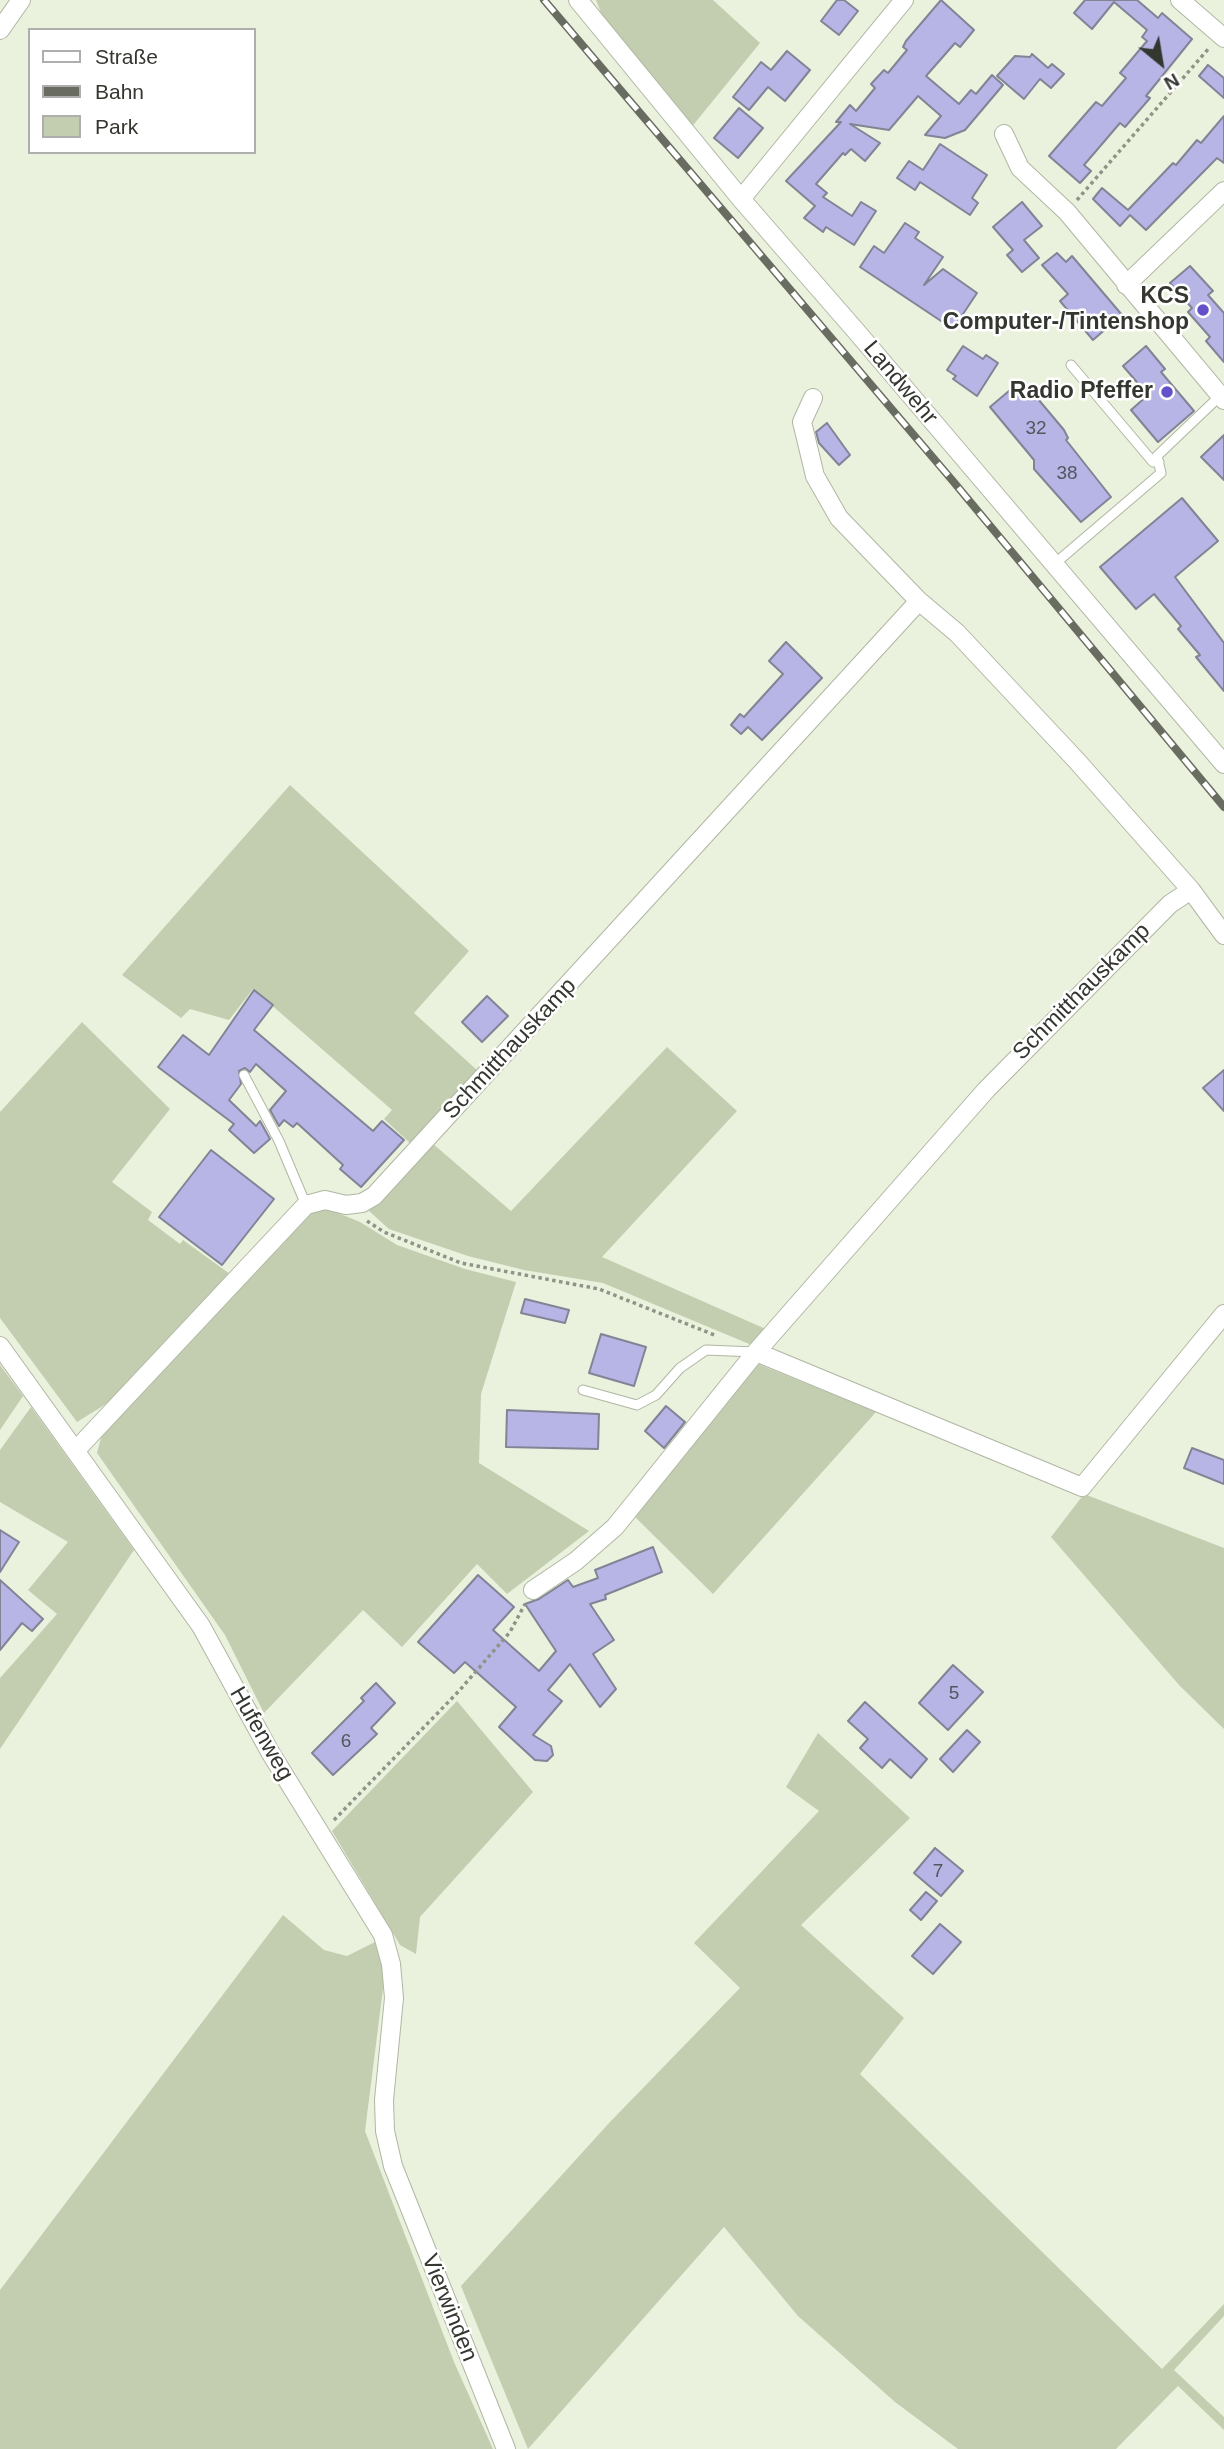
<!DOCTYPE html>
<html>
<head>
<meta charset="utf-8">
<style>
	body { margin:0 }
	#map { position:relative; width:1224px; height:2449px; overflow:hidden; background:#eaf1dd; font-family:Helvetica,sans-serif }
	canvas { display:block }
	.legend { position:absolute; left:28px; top:28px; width:228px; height:126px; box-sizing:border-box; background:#fff; border:2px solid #aeafac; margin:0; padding:9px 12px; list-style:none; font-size:21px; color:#34372f }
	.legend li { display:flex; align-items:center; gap:14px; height:35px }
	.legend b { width:35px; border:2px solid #aeafac }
	.north { position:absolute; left:1126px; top:28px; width:70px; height:70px; -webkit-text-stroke:5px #fff; paint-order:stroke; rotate:150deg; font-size:19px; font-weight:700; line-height:28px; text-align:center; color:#34372f }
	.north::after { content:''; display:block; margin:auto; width:24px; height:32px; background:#34372f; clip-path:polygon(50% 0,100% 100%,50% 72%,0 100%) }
</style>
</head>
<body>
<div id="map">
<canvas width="1224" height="2449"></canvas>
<ul class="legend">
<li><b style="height:9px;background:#fff"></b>Straße</li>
<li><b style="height:9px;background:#696d61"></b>Bahn</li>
<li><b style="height:19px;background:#c3ceb0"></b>Park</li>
</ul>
<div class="north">N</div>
</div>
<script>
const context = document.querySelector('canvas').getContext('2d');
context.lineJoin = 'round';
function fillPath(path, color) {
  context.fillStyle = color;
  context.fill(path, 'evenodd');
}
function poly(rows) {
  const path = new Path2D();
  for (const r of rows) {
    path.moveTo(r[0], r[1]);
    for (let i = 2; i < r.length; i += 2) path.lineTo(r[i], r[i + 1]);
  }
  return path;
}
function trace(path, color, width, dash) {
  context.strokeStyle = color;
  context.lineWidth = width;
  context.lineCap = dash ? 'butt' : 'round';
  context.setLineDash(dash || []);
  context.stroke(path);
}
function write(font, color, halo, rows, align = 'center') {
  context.font = font + ' Helvetica,sans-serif';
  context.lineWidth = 5;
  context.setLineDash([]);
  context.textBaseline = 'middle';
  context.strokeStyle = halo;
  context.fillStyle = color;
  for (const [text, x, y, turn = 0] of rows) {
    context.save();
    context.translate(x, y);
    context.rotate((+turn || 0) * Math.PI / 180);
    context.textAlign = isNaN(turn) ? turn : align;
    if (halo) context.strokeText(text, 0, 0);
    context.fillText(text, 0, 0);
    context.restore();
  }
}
const green = poly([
	[596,0,713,0,760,43,690,129,607,28],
	[290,785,469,951,414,1013,478,1071,411,1144,384,1119,392,1110,253,989,229,1020,190,1009,181,1018,122,975],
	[82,1022,170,1109,112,1182,152,1212,148,1220,180,1244,183,1240,230,1274,119,1396,77,1422,0,1318,0,1112],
	[667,1047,737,1111,602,1257,768,1330,754,1346,603,1283,524,1270,468,1256,389,1229,369,1211,432,1143,511,1211],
	[323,1207,360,1222,397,1245,465,1269,516,1282,481,1394,479,1463,589,1531,507,1594,477,1564,402,1647,363,1610,264,1713,225,1635,97,1453,102,1434,311,1210],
	[758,1364,876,1412,713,1594,632,1514],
	[0,1365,23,1396,0,1430],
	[31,1407,134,1550,0,1749,0,1678,57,1614,28,1590,68,1542,0,1502,0,1450],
	[1084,1494,1224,1548,1224,1729,1179,1685,1051,1537],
	[457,1701,533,1792,420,1917,416,1954,400,1945,332,1831],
	[818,1733,910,1818,801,1925,904,2018,860,2074,1162,2369,1224,2304,1224,2316,1174,2370,1224,2417,1224,2430,1178,2386,1116,2449,958,2449,895,2402,798,2316,724,2227,528,2449,461,2286,610,2122,740,1988,694,1943,819,1811,786,1787],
	[283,1915,324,1950,347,1956,379,1940,386,1965,365,2131,454,2362,493,2449,0,2449,0,2290]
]);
const building = poly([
	[837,0,844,0,858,11,839,35,821,21,837,0],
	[941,0,974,30,960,47,955,43,926,76,959,104,971,90,976,94,992,75,1003,85,965,130,945,138,925,135,941,116,918,96,889,130,850,124,880,143,865,161,851,149,845,155,843,153,816,184,827,193,823,197,852,216,861,202,876,211,854,245,826,227,823,232,804,218,815,206,786,181,841,122,836,122,850,105,856,111,875,88,871,84,884,70,888,73,907,50,903,47,906,41,941,0],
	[1085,0,1137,0,1158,18,1162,13,1192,39,1146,96,1150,98,1125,127,1120,123,1084,165,1091,171,1080,183,1049,156,1096,102,1102,106,1126,78,1120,73,1147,41,1142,37,1147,30,1114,2,1092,29,1074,13,1085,0],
	[787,51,810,70,785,101,768,87,749,110,733,97,761,62,771,70,787,51],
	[1032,54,1048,68,1052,64,1064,74,1051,88,1040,79,1024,99,997,76,1015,56,1030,57,1032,54],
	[1208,65,1224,78,1224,98,1199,76,1208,65],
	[739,108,763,128,738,158,714,138,739,108],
	[1224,116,1224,163,1217,158,1146,230,1130,215,1120,226,1093,199,1102,188,1128,210,1173,163,1176,165,1197,140,1201,143,1224,116],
	[940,144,987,175,972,198,978,203,970,215,920,182,915,190,897,178,909,161,923,170,940,144],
	[1022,202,1042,226,1024,240,1039,258,1022,272,1007,255,1013,250,993,227,1022,202],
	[905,223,919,232,915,238,943,257,924,285,943,269,977,293,953,329,860,267,874,246,884,253,905,223],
	[1057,253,1066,262,1072,256,1122,315,1093,340,1060,301,1068,294,1042,265,1057,253],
	[1190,266,1213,291,1208,295,1224,313,1224,362,1206,341,1210,337,1188,312,1192,308,1170,283,1190,266],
	[963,346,983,359,986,355,998,363,977,396,953,379,956,376,947,370,963,346],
	[1146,346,1165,369,1161,372,1194,411,1158,442,1131,410,1148,395,1123,366,1146,346],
	[1022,380,1064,430,1068,438,1066,440,1111,497,1081,522,1034,469,1034,460,990,407,1022,380],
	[827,423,850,455,839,465,819,443,816,432,827,423],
	[1224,435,1224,480,1201,457,1224,435],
	[1182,498,1218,541,1175,577,1224,643,1224,691,1196,657,1200,655,1178,629,1181,626,1154,594,1136,609,1100,567,1182,498],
	[786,642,822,678,762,740,748,727,741,734,731,725,740,714,744,717,783,674,769,661,786,642],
	[254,990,273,1005,254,1030,373,1131,382,1121,404,1140,361,1187,340,1169,343,1165,297,1123,293,1127,284,1120,279,1126,270,1110,286,1091,256,1064,250,1072,245,1068,239,1071,241,1084,229,1100,256,1126,260,1121,270,1139,254,1153,229,1130,234,1124,158,1067,183,1035,209,1055,254,990],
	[487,996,508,1016,482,1042,462,1022,487,996],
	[1224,1070,1224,1111,1203,1088,1224,1070],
	[211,1150,274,1199,222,1265,159,1217,211,1150],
	[525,1299,569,1310,565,1323,521,1313,525,1299],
	[601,1334,646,1347,634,1386,589,1373,601,1334],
	[666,1406,685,1422,664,1448,645,1431,666,1406],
	[507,1410,599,1414,598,1449,506,1447,507,1410],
	[1192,1448,1224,1460,1224,1484,1184,1468,1192,1448],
	[0,1530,19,1542,0,1572,0,1530],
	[653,1547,662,1572,605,1595,606,1599,590,1604,614,1640,593,1654,616,1689,600,1707,570,1664,548,1690,562,1701,533,1735,551,1746,553,1755,547,1761,535,1760,499,1727,516,1707,465,1662,454,1673,418,1642,478,1575,514,1607,493,1630,539,1671,556,1651,525,1604,539,1599,568,1580,573,1587,598,1578,595,1570,653,1547],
	[0,1580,43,1619,32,1631,22,1623,0,1650,0,1580],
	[953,1665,983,1692,948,1730,919,1703,953,1665],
	[376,1683,395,1703,371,1728,377,1734,333,1775,312,1753,364,1701,361,1698,376,1683],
	[865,1702,927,1759,911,1778,890,1759,882,1768,860,1748,868,1739,848,1721,865,1702],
	[967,1730,980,1742,953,1772,940,1759,967,1730],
	[935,1848,963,1871,941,1896,914,1873,935,1848],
	[926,1892,937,1901,921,1920,910,1910,926,1892],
	[940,1924,961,1942,933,1974,912,1956,940,1924]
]);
const path = poly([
	[1077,200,1210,47],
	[367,1221,384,1232,461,1263,599,1289,717,1336],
	[334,1820,459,1691,510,1632,525,1604]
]);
const lane = poly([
	[1071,365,1153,462,1159,462],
	[1052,566,1161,473,1157,456,1223,393],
	[244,1075,279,1141,306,1205],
	[583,1390,637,1405,656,1395,680,1368,706,1350,755,1352]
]);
const street = poly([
	[578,0,741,199,856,331,1224,764],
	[1180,0,1224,38],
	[0,30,21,0],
	[1004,134,1020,168,1067,212,1224,400],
	[741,199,904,0],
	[1126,285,1224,191],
	[813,398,802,422,815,476,839,518,919,601],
	[0,1346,201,1626,270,1752,383,1935,391,1964,394,1998,384,2100,385,2131,393,2166,506,2449],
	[756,1352,1082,1487,1224,1314],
	[77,1449,306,1205,325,1200,346,1205,362,1203,374,1196,919,601,957,633,1077,761,1191,890,1224,935],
	[533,1590,576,1561,615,1527,756,1352,986,1090,1170,904,1191,890]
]);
const rail = poly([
	[544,0,952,480,1224,807]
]);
const markers = [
	[1203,310,7,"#6351ca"],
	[1167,392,7,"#6351ca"]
];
const numberNames = [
	["32",1036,429],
	["38",1067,474],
	["5",954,1694],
	["6",346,1742],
	["7",938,1872]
];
const poiNames = [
	["KCS",1189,297],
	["Computer-/Tintenshop",1189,323],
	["Radio Pfeffer",1153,392]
];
const streetNames = [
	["Landwehr",900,383,50],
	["Schmitthauskamp",1082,992,-45],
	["Schmitthauskamp",510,1049,-47],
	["Hufenweg",261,1734,60],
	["Vierwinden",449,2308,68]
];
fillPath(green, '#c3ceb0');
fillPath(building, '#b6b5e6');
trace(building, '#838396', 2);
trace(lane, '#afb7a3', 11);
trace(street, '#afb7a3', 20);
trace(path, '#8f9486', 3.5, [3.5, 3.5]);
trace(lane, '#fff', 9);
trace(street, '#fff', 18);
trace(rail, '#696d61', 8);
trace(rail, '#fff', 5, [16]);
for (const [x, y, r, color] of markers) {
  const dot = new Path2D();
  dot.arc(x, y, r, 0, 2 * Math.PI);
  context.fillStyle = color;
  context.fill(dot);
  trace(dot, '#fff', 2.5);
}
write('19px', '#54565d', null, numberNames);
write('bold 23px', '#34372f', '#fff', poiNames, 'right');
write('23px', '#34372f', '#fff', streetNames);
</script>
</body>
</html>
